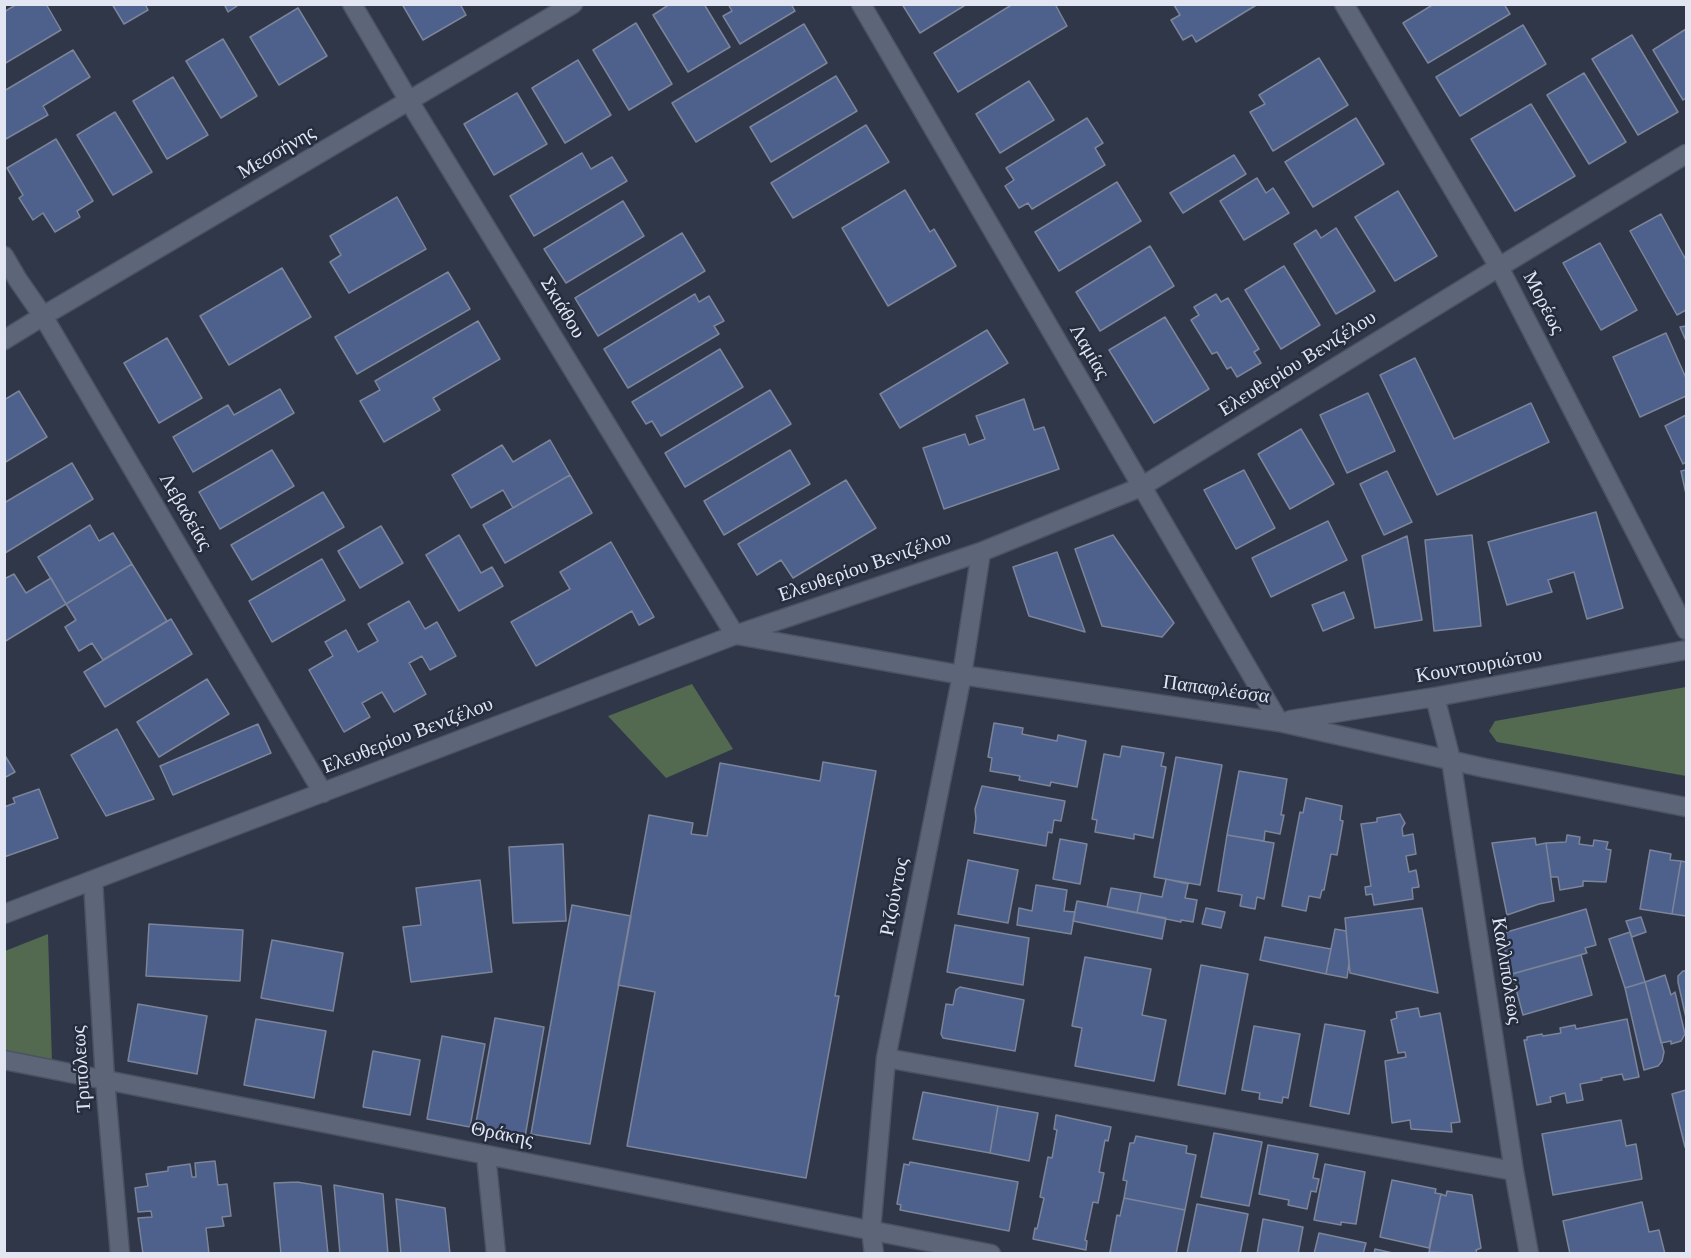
<!DOCTYPE html>
<html>
<head>
<meta charset="utf-8">
<style>
	body { margin:0 }
	#map { position:relative; width:1691px; height:1258px; overflow:hidden; background:#2f3749; font-family:Georgia,serif }
	canvas { display:block }
	.frame { position:absolute; inset:0; border:6px solid #e1e6f2; pointer-events:none }
</style>
</head>
<body>
<div id="map">
<canvas width="1691" height="1258"></canvas>
<div class="frame"></div>
</div>
<script>
const context = document.querySelector('canvas').getContext('2d');
context.lineJoin = 'round';
function fillPath(path, color) {
  context.fillStyle = color;
  context.fill(path, 'evenodd');
}
function poly(rows) {
  const path = new Path2D();
  for (const r of rows) {
    path.moveTo(r[0], r[1]);
    for (let i = 2; i < r.length; i += 2) path.lineTo(r[i], r[i + 1]);
  }
  return path;
}
function trace(path, color, width, dash) {
  context.strokeStyle = color;
  context.lineWidth = width;
  context.lineCap = dash ? 'butt' : 'round';
  context.setLineDash(dash || []);
  context.stroke(path);
}
function write(font, color, halo, rows, align = 'center') {
  context.font = font + ' Georgia,serif';
  context.lineWidth = 5;
  context.setLineDash([]);
  context.textBaseline = 'middle';
  context.strokeStyle = halo;
  context.fillStyle = color;
  for (const [text, x, y, turn = 0] of rows) {
    context.save();
    context.translate(x, y);
    context.rotate((+turn || 0) * Math.PI / 180);
    context.textAlign = isNaN(turn) ? turn : align;
    if (halo) context.strokeText(text, 0, 0);
    context.fillText(text, 0, 0);
    context.restore();
  }
}
const green = poly([
	[692,684,733,749,666,778,608,716],
	[1686,687,1686,776,1497,742,1489,731,1495,721],
	[48,934,52,1062,5,1053,5,951]
]);
const building = poly([
	[17,4,46,4,61,30,4,64,4,12,17,4],
	[112,4,145,4,148,10,124,24,112,4],
	[224,4,240,4,228,12,224,4],
	[402,4,460,4,466,15,423,40,402,4],
	[670,4,704,4,730,47,688,72,653,15,670,4],
	[728,4,791,4,795,11,740,44,723,16,732,11,728,4],
	[902,4,967,4,920,33,902,4],
	[1013,4,1055,4,1067,26,958,92,934,53,1013,4],
	[1175,4,1258,4,1196,42,1192,35,1183,40,1171,20,1180,15,1174,5,1175,4],
	[1434,4,1504,4,1510,14,1428,63,1403,23,1434,4],
	[298,8,327,56,279,85,250,37,298,8],
	[636,23,672,84,629,110,593,50,636,23],
	[804,24,827,63,696,142,672,103,804,24],
	[1523,25,1546,64,1460,116,1436,77,1523,25],
	[1686,29,1686,98,1683,100,1653,50,1686,29],
	[1632,35,1678,112,1638,135,1592,59,1632,35],
	[223,39,257,96,221,118,186,61,223,39],
	[73,50,90,77,43,106,48,115,4,140,4,91,73,50],
	[1319,58,1348,105,1273,151,1250,112,1265,104,1259,95,1319,58],
	[578,60,611,115,565,143,532,88,578,60],
	[1584,73,1626,142,1589,164,1547,95,1584,73],
	[836,76,857,111,771,162,750,127,836,76],
	[173,77,208,135,167,159,133,101,173,77],
	[1029,81,1054,120,1000,153,976,114,1029,81],
	[517,93,547,144,494,175,464,124,517,93],
	[1531,104,1575,176,1515,211,1471,139,1531,104],
	[115,112,152,172,113,195,77,135,115,112],
	[1087,118,1103,143,1095,148,1105,165,1032,209,1028,203,1019,208,1005,186,1014,180,1006,168,1087,118],
	[1356,118,1384,164,1313,207,1285,162,1356,118],
	[866,125,889,162,793,218,771,183,866,125],
	[56,139,93,201,77,211,80,217,55,232,43,213,33,220,19,198,23,195,7,168,56,139],
	[582,153,591,169,612,157,627,181,534,236,510,196,582,153],
	[1234,155,1246,174,1183,213,1170,193,1234,155],
	[1257,178,1266,193,1273,188,1289,213,1244,240,1220,201,1257,178],
	[1117,182,1141,221,1059,271,1035,232,1117,182],
	[905,190,930,232,934,229,956,266,888,306,842,228,905,190],
	[1398,191,1437,256,1395,281,1355,217,1398,191],
	[397,197,426,249,349,293,330,262,341,255,330,236,397,197],
	[623,201,644,236,566,283,544,249,623,201],
	[1661,214,1686,260,1686,310,1677,315,1630,231,1661,214],
	[1336,228,1375,291,1336,314,1294,244,1316,230,1321,238,1336,228],
	[682,233,705,271,598,336,575,298,682,233],
	[1600,243,1637,310,1601,330,1563,263,1600,243],
	[1150,246,1174,286,1100,331,1076,292,1150,246],
	[1284,266,1320,325,1281,349,1245,290,1284,266],
	[282,268,311,317,229,365,200,316,282,268],
	[448,272,470,309,357,374,335,337,448,272],
	[695,294,699,302,709,296,724,321,714,326,719,334,628,388,604,349,695,294],
	[1216,294,1221,302,1228,298,1259,349,1254,352,1261,363,1237,377,1231,367,1227,369,1217,352,1212,354,1191,320,1199,315,1194,307,1216,294],
	[1165,317,1209,389,1154,423,1109,350,1165,317],
	[478,321,500,359,433,398,440,410,384,442,360,401,380,390,375,381,478,321],
	[1686,326,1686,341,1680,327,1686,326],
	[987,330,1008,363,900,428,880,394,987,330],
	[1666,333,1686,378,1686,396,1640,417,1613,357,1666,333],
	[167,338,202,398,159,423,124,363,167,338],
	[720,349,743,387,661,436,652,421,646,424,632,402,720,349],
	[1415,358,1454,439,1531,403,1549,442,1437,495,1380,375,1415,358],
	[280,389,294,413,193,472,173,437,228,405,234,415,280,389],
	[770,390,791,424,685,487,665,453,770,390],
	[19,391,47,437,4,463,4,400,19,391],
	[1368,393,1395,451,1347,473,1320,415,1368,393],
	[1024,399,1034,430,1044,427,1059,469,944,509,923,448,965,434,969,445,985,439,976,416,1024,399],
	[1686,415,1686,462,1683,464,1665,426,1686,415],
	[1301,429,1334,484,1290,509,1258,454,1301,429],
	[550,440,570,475,513,508,503,490,471,508,452,475,502,445,513,462,550,440],
	[272,450,294,486,220,529,199,492,272,450],
	[790,450,810,484,724,535,704,501,790,450],
	[72,463,93,499,5,553,4,503,72,463],
	[1244,470,1275,528,1236,549,1204,490,1244,470],
	[1686,470,1686,494,1681,471,1686,470],
	[1387,471,1412,522,1384,535,1360,484,1387,471],
	[570,475,592,513,505,563,483,525,570,475],
	[846,480,876,528,793,578,781,560,757,575,738,544,846,480],
	[323,492,344,527,252,580,231,545,323,492],
	[1596,512,1623,608,1587,619,1574,572,1548,580,1552,592,1507,605,1488,542,1596,512],
	[1328,521,1347,560,1271,597,1252,558,1328,521],
	[90,525,99,541,113,533,132,564,66,604,38,557,90,525],
	[381,526,403,563,360,588,338,551,381,526],
	[459,535,481,573,492,567,503,586,459,611,426,555,459,535],
	[1113,535,1174,623,1162,637,1102,626,1075,549,1113,535],
	[1472,535,1481,626,1434,631,1425,540,1472,535],
	[1407,536,1422,620,1375,628,1362,556,1407,536],
	[611,542,654,617,639,625,632,611,536,666,511,622,570,589,560,572,611,542],
	[1057,552,1085,632,1029,616,1013,567,1057,552],
	[322,559,345,600,272,642,249,601,322,559],
	[132,564,167,621,103,660,92,643,79,651,65,627,76,620,66,604,132,564],
	[14,574,26,593,51,578,66,604,4,642,4,579,14,574],
	[1344,592,1354,618,1323,631,1312,605,1344,592],
	[409,601,425,629,437,622,456,656,430,670,422,656,409,663,426,694,394,712,382,692,362,703,370,717,344,732,309,670,333,656,325,642,346,630,358,652,378,641,368,624,409,601],
	[171,619,192,654,105,707,84,672,171,619],
	[207,679,229,714,159,757,137,722,207,679],
	[994,723,1023,728,1022,734,1057,741,1058,735,1086,741,1077,787,1051,782,1050,786,1019,780,1020,776,990,771,992,758,988,757,994,723],
	[258,724,271,753,173,795,160,766,258,724],
	[117,729,154,799,106,816,71,755,117,729],
	[1122,746,1164,753,1161,766,1166,767,1153,838,1134,834,1134,839,1095,832,1097,820,1092,819,1104,754,1120,757,1122,746],
	[4,754,15,772,4,778,4,754],
	[1176,757,1222,765,1200,885,1154,877,1176,757],
	[823,762,876,771,835,996,839,996,806,1178,627,1146,655,992,618,985,649,815,693,823,691,834,707,836,720,763,820,781,823,762],
	[1239,771,1287,779,1281,815,1284,815,1280,834,1265,831,1264,841,1227,835,1239,771],
	[982,786,1065,801,1061,821,1054,820,1052,833,1048,832,1046,846,974,833,976,819,975,809,982,786],
	[39,789,58,838,4,857,4,807,15,803,13,798,39,789],
	[1306,798,1342,806,1340,820,1343,821,1337,855,1331,854,1324,890,1322,890,1320,898,1309,896,1306,911,1282,906,1300,812,1303,813,1306,798],
	[1400,814,1405,823,1402,828,1403,836,1413,834,1416,854,1406,856,1409,872,1416,870,1419,887,1412,888,1413,899,1374,905,1372,894,1366,895,1365,887,1371,886,1361,824,1377,822,1377,818,1400,814],
	[1227,835,1274,843,1264,899,1257,897,1255,909,1240,906,1242,895,1218,891,1227,835],
	[1567,835,1580,837,1579,844,1593,846,1594,840,1608,842,1606,849,1611,850,1606,882,1583,881,1583,886,1560,890,1558,877,1551,877,1546,843,1566,842,1567,835],
	[1535,838,1536,845,1546,843,1554,901,1539,904,1507,915,1492,843,1535,838],
	[1060,839,1087,844,1080,884,1053,879,1060,839],
	[563,844,566,921,513,923,509,847,563,844],
	[1650,850,1671,854,1670,860,1681,861,1672,914,1640,909,1650,850],
	[968,860,1018,870,1008,923,958,914,968,860],
	[1681,861,1686,862,1686,916,1672,914,1681,861],
	[1166,879,1188,884,1185,898,1197,900,1193,922,1181,920,1181,922,1137,913,1141,893,1162,897,1166,879],
	[480,880,492,972,411,982,403,927,421,925,416,888,480,880],
	[1036,885,1067,890,1064,911,1075,912,1071,934,1017,925,1019,908,1032,911,1036,885],
	[1111,888,1141,893,1137,913,1107,907,1111,888],
	[1077,901,1166,918,1162,939,1073,921,1077,901],
	[572,905,631,916,590,1144,531,1134,572,905],
	[1206,908,1225,912,1221,928,1202,924,1206,908],
	[1422,908,1438,993,1350,973,1345,918,1422,908],
	[1586,909,1596,945,1585,948,1587,953,1512,974,1500,934,1586,909],
	[1641,917,1646,932,1632,937,1626,921,1641,917],
	[149,924,243,930,240,981,146,976,149,924],
	[955,925,1029,938,1023,985,947,972,955,925],
	[1335,929,1346,931,1349,963,1347,978,1326,974,1335,929],
	[1630,932,1645,982,1625,988,1609,939,1630,932],
	[1265,937,1331,949,1326,974,1260,960,1265,937],
	[272,940,343,953,333,1011,261,998,272,940],
	[1581,955,1592,995,1523,1015,1512,974,1581,955],
	[1085,957,1151,969,1142,1015,1166,1020,1154,1081,1075,1066,1082,1028,1072,1026,1085,957],
	[1201,965,1248,974,1225,1094,1178,1085,1201,965],
	[1683,971,1686,971,1686,1018,1678,982,1678,976,1683,971],
	[1665,975,1671,995,1675,992,1685,1034,1681,1041,1671,1044,1671,1041,1661,1043,1645,982,1665,975],
	[1645,982,1664,1052,1662,1061,1658,1066,1644,1070,1625,988,1645,982],
	[960,987,1024,1000,1015,1051,943,1038,941,1034,946,1004,953,1005,956,990,960,987],
	[138,1004,207,1016,197,1074,128,1061,138,1004],
	[1418,1008,1420,1017,1440,1013,1460,1122,1451,1123,1452,1132,1411,1129,1410,1120,1392,1123,1385,1061,1406,1057,1405,1052,1398,1053,1391,1020,1397,1018,1396,1012,1418,1008],
	[495,1018,544,1027,525,1137,475,1128,495,1018],
	[256,1019,326,1031,314,1098,244,1085,256,1019],
	[1627,1019,1639,1077,1624,1080,1622,1074,1601,1078,1602,1080,1580,1084,1583,1100,1567,1103,1565,1093,1550,1097,1551,1102,1537,1105,1524,1040,1527,1040,1527,1037,1542,1034,1543,1036,1561,1033,1560,1028,1575,1025,1576,1029,1627,1019],
	[1325,1024,1365,1031,1349,1114,1310,1106,1325,1024],
	[1254,1026,1300,1034,1288,1098,1283,1097,1282,1103,1259,1099,1260,1093,1242,1090,1254,1026],
	[442,1036,485,1044,470,1127,427,1119,442,1036],
	[373,1051,420,1060,410,1115,363,1107,373,1051],
	[1686,1090,1686,1147,1685,1147,1672,1094,1686,1090],
	[923,1092,998,1106,990,1153,913,1139,923,1092],
	[998,1106,1038,1113,1029,1161,990,1153,998,1106],
	[1056,1115,1111,1127,1108,1141,1105,1140,1099,1172,1104,1173,1098,1203,1093,1202,1085,1240,1087,1241,1086,1250,1033,1239,1035,1228,1037,1229,1044,1198,1040,1197,1048,1157,1052,1158,1057,1130,1054,1129,1056,1115],
	[1621,1120,1626,1146,1636,1144,1642,1179,1553,1195,1542,1134,1621,1120],
	[1214,1133,1262,1142,1249,1206,1201,1197,1214,1133],
	[1136,1136,1187,1146,1186,1153,1196,1155,1185,1210,1124,1198,1127,1181,1123,1180,1130,1143,1134,1143,1136,1136],
	[1268,1145,1318,1154,1313,1178,1319,1179,1316,1192,1311,1191,1307,1209,1288,1205,1289,1200,1259,1194,1268,1145],
	[215,1161,218,1185,227,1184,231,1216,222,1217,224,1226,206,1228,209,1254,143,1254,138,1218,152,1217,151,1211,138,1212,135,1188,148,1186,146,1174,168,1171,168,1167,190,1164,192,1177,196,1177,195,1163,215,1161],
	[910,1162,1018,1182,1009,1231,900,1210,901,1205,897,1204,904,1164,909,1165,910,1162],
	[1325,1164,1365,1172,1356,1224,1341,1222,1341,1225,1314,1220,1325,1164],
	[1392,1180,1436,1189,1435,1193,1441,1194,1429,1248,1380,1237,1392,1180],
	[297,1182,321,1186,328,1254,281,1254,274,1183,297,1182],
	[334,1185,383,1194,388,1254,340,1254,334,1185],
	[1447,1191,1472,1195,1481,1248,1476,1250,1477,1254,1429,1252,1441,1194,1446,1196,1447,1191],
	[1124,1198,1185,1210,1176,1254,1119,1254,1110,1252,1117,1215,1120,1216,1124,1198],
	[396,1199,445,1208,450,1254,401,1254,396,1199],
	[1642,1202,1649,1232,1659,1230,1665,1254,1570,1254,1563,1221,1642,1202],
	[1197,1204,1248,1214,1240,1254,1187,1254,1197,1204],
	[1263,1219,1303,1227,1298,1254,1257,1254,1263,1219],
	[1319,1233,1366,1243,1363,1254,1314,1254,1319,1233],
	[1375,1249,1397,1254,1374,1254,1375,1249]
]);
const minor = poly([
	[352,4,409,101,735,635],
	[861,4,1279,722],
	[1344,4,1499,267,1686,630],
	[4,256,18,280,43,316,323,793],
	[4,340,43,316,573,4],
	[737,635,962,675,1279,722,1485,768,1686,807],
	[1435,697,1451,760,1514,1171,1529,1254],
	[1290,720,1435,697,1686,650],
	[93,881,105,1080,120,1254],
	[4,914,735,635,981,552,1141,487,1499,267,1686,154],
	[886,1058,1514,1171],
	[4,1060,991,1254],
	[486,1155,496,1254],
	[874,1254,871,1230,886,1058,962,675,981,552]
]);
const streetNames = [
	["Μεσσήνης",277,153,-30],
	["Μορέως",1543,303,63],
	["Σκιάθου",562,308,59],
	["Λαμίας",1089,352,60],
	["Ελευθερίου Βενιζέλου",1298,364,-32],
	["Λεβαδείας",185,512,60],
	["Ελευθερίου Βενιζέλου",865,567,-19],
	["Κουντουριώτου",1479,666,-10],
	["Παπαφλέσσα",1216,690,8],
	["Ελευθερίου Βενιζέλου",408,736,-21],
	["Ριζούντος",895,897,-79],
	["Καλλιπόλεως",1506,971,81],
	["Τριπόλεως",82,1069,-94],
	["Θράκης",502,1135,11]
];
fillPath(green, '#536950');
fillPath(building, '#4e618d');
trace(building, '#7b8499', 1.5);
trace(minor, '#4c5262', 21);
trace(minor, '#5d6679', 18);
write('20px', '#e1e6f2', '#252d3e', streetNames);
</script>
</body>
</html>
